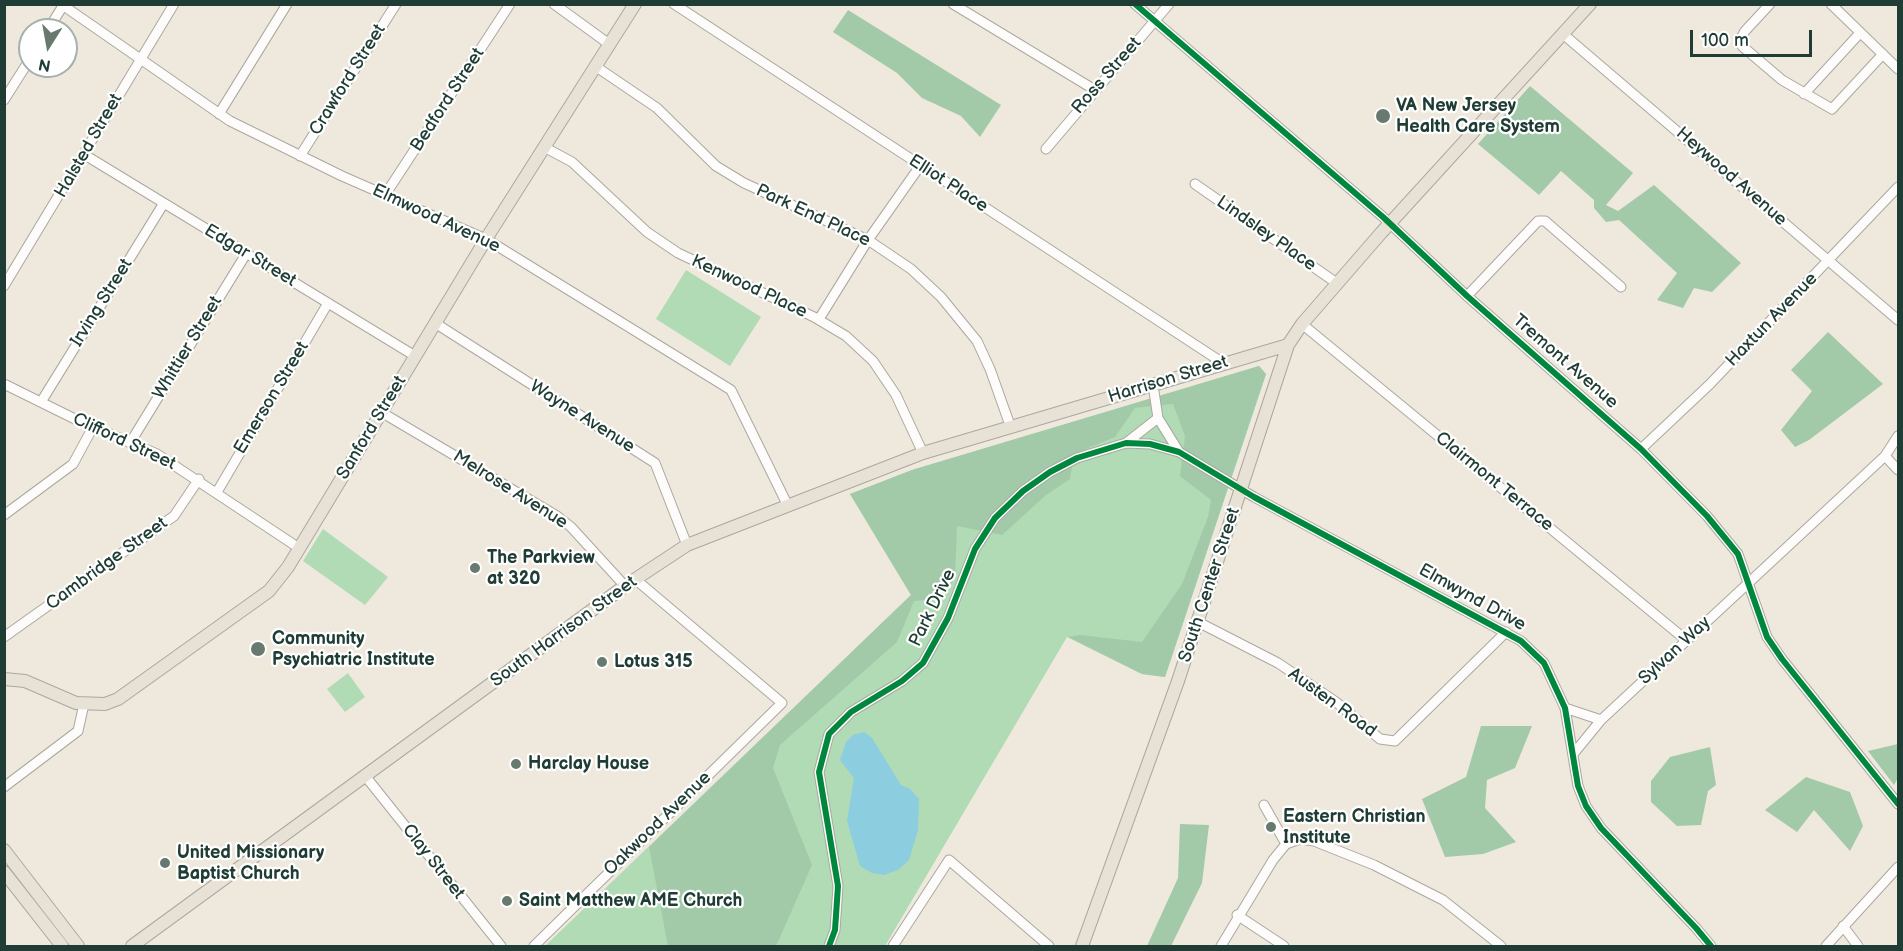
<!DOCTYPE html>
<html>
<head>
<meta charset="utf-8">
<style>
	body { margin:0 }
	#map { position:relative; width:1903px; height:951px; overflow:hidden; background:#efe8dd; font-family:"Balsamiq Sans",sans-serif }
	canvas { display:block }
	.frame { position:absolute; inset:0; border:6px solid #1f3d34; pointer-events:none }
	.north { position:absolute; left:18px; top:18px; width:60px; height:60px; box-sizing:border-box; background:#fff; border:2px solid #a5b1ae; border-radius:50%; rotate:191deg; font-size:16px; font-weight:700; line-height:24px; text-align:center; color:#1f3d34 }
	.north::after { content:''; display:block; margin:auto; width:21px; height:27px; background:#68796f; clip-path:polygon(50% 0,100% 100%,50% 72%,0 100%) }
	.scale { position:absolute; left:1690px; top:30px; width:122px; height:27px; box-sizing:border-box; border:3px solid #1f3d34; border-top:0; padding-left:8px; font-size:18px; line-height:21px; white-space:nowrap; color:#1f3d34; -webkit-text-stroke:4px #fff; paint-order:stroke }
</style>
</head>
<body>
<div id="map">
<canvas width="1903" height="951"></canvas>
<div class="frame"></div>
<div class="north">N</div>
<div class="scale">100 m</div>
</div>
<script>
const context = document.querySelector('canvas').getContext('2d');
context.lineJoin = 'round';
function fillPath(path, color) {
  context.fillStyle = color;
  context.fill(path, 'evenodd');
}
function poly(rows) {
  const path = new Path2D();
  for (const r of rows) {
    path.moveTo(r[0], r[1]);
    for (let i = 2; i < r.length; i += 2) path.lineTo(r[i], r[i + 1]);
  }
  return path;
}
function trace(path, color, width, dash) {
  context.strokeStyle = color;
  context.lineWidth = width;
  context.lineCap = dash ? 'butt' : 'round';
  context.setLineDash(dash || []);
  context.stroke(path);
}
function write(font, color, halo, rows, align = 'center') {
  context.font = font + ' "Balsamiq Sans",sans-serif';
  context.lineWidth = 4.5;
  context.setLineDash([]);
  context.textBaseline = 'middle';
  context.strokeStyle = halo;
  context.fillStyle = color;
  for (const [text, x, y, turn = 0] of rows) {
    context.save();
    context.translate(x, y);
    context.rotate((+turn || 0) * Math.PI / 180);
    context.textAlign = isNaN(turn) ? turn : align;
    if (halo) context.strokeText(text, 0, 0);
    context.fillText(text, 0, 0);
    context.restore();
  }
}
const green = poly([
	[686,270,761,317,730,366,656,319],
	[1259,366,1266,374,1165,677,1142,674,1067,637,885,946,545,946,911,595,850,494,912,470],
	[323,529,388,577,365,605,303,561],
	[348,673,365,697,345,712,327,689]
]);
const forest = poly([
	[848,10,1001,105,980,137,961,116,922,98,897,73,833,32],
	[1530,86,1633,173,1606,205,1618,211,1654,185,1741,263,1712,292,1694,288,1683,308,1657,300,1677,273,1619,220,1606,222,1594,208,1594,200,1561,171,1539,195,1478,144],
	[1828,332,1883,384,1809,440,1795,447,1781,430,1812,391,1791,370],
	[1259,366,1266,374,1165,677,1142,674,1068,637,1080,635,1142,642,1182,584,1208,517,1211,500,1180,476,1185,436,1173,404,1135,408,1115,437,1074,454,1070,479,1046,495,1002,535,957,526,955,577,943,599,914,601,897,642,780,745,773,768,812,865,776,946,668,946,649,847,911,595,850,494,912,470],
	[1481,726,1532,726,1515,768,1487,780,1485,808,1516,842,1483,854,1445,857,1422,799,1466,777],
	[1898,744,1898,778,1894,785,1868,751],
	[1710,747,1716,785,1708,791,1701,825,1677,826,1651,802,1651,781,1670,757],
	[1806,777,1850,792,1863,826,1850,851,1814,810,1797,832,1765,810],
	[1180,824,1209,825,1202,883,1171,946,1147,946,1178,878]
]);
const water = poly([
	[864,732,872,738,901,785,910,789,919,799,918,830,909,860,898,870,884,875,872,873,860,866,847,821,854,778,840,760,846,742,853,735]
]);
const minor = poly([
	[61,4,230,121,342,176,486,239,731,390,787,504],
	[554,4,609,44],
	[674,4,1223,363],
	[953,4,1095,90],
	[1135,4,1383,217,1467,296,1641,449,1707,516,1738,554,1767,637,1782,659,1898,804],
	[1770,4,1745,31,1740,40,1742,46,1782,80,1832,109,1883,54],
	[1831,4,1898,69],
	[48,30,64,4],
	[1563,34,1898,320],
	[595,66,657,108,716,166,744,183,868,240,911,269,941,297,977,341,990,369,1011,428],
	[1804,94,1860,33],
	[4,100,30,59],
	[219,114,287,4],
	[544,147,572,162,647,232,678,253,814,317,846,336,873,361,896,395,923,453],
	[1046,149,1169,4],
	[85,155,415,356],
	[300,156,396,4],
	[1195,184,1338,284],
	[385,195,510,4],
	[4,286,174,4],
	[1467,296,1538,221,1545,221,1621,287],
	[819,319,868,240,920,166],
	[435,323,655,463,687,545],
	[1302,324,1686,640],
	[4,384,77,420,157,454,299,548],
	[1153,385,1158,418,1179,452],
	[41,402,164,203],
	[381,412,557,516,571,527,625,586],
	[130,443,246,254],
	[1126,443,1158,418],
	[1641,449,1710,384,1898,187],
	[1885,456,1898,470],
	[217,492,328,303],
	[4,515,73,464,93,427],
	[1198,622,1278,663,1336,702,1380,739,1395,741,1506,632],
	[4,637,174,516,199,479],
	[1565,708,1601,720],
	[1574,753,1601,720,1885,456,1898,436],
	[366,777,501,946],
	[4,787,78,731,84,704],
	[1264,805,1286,844],
	[1237,915,1284,946],
	[1843,926,1858,946],
	[534,946,782,703,635,579],
	[829,946,835,930,838,886,819,772,829,734,851,712,902,681,923,663,948,618,975,549,995,518,1023,491,1050,472,1077,458,1126,443,1150,444,1179,452,1254,497,1521,641,1544,663,1565,708,1578,786,1586,806,1601,828,1696,928,1711,946],
	[893,946,949,860,1049,946],
	[1221,946,1273,860,1286,844,1300,839,1314,841,1374,865,1443,900,1501,946],
	[1826,946,1898,867]
]);
const major = poly([
	[4,679,25,681,76,703,105,704,118,699,269,591,288,567,486,239,635,4],
	[4,850,78,946],
	[4,872,62,946],
	[132,946,625,586,687,545,923,453,1288,345],
	[1082,946,1178,681,1288,345,1302,324,1381,233,1590,4]
]);
const cycleway = poly([
	[1135,4,1383,217,1467,296,1641,449,1707,516,1738,554,1767,637,1782,659,1898,804],
	[829,946,835,930,838,886,819,772,829,734,851,712,902,681,923,663,948,618,975,549,995,518,1023,491,1050,472,1077,458,1126,443,1150,444,1179,452,1254,497,1521,641,1544,663,1565,708,1578,786,1586,806,1601,828,1696,928,1711,946]
]);
const markers = [
	[1383,116,8,"#68796f"],
	[475,568,6,"#68796f"],
	[258,649,8,"#68796f"],
	[602,662,6,"#68796f"],
	[516,764,6,"#68796f"],
	[1271,827,6,"#68796f"],
	[165,863,6,"#68796f"],
	[507,901,6,"#68796f"]
];
const streetNames = [
	["Ross Street",1107,76,-49],
	["Crawford Street",348,80,-58],
	["Bedford Street",448,100,-57],
	["Halsted Street",89,146,-60],
	["Heywood Avenue",1731,177,41],
	["Elliot Place",948,184,33],
	["Park End Place",813,216,25],
	["Elmwood Avenue",436,219,25],
	["Lindsley Place",1266,234,35],
	["Edgar Street",250,256,31],
	["Kenwood Place",749,287,25],
	["Irving Street",102,303,-58],
	["Haxtun Avenue",1772,320,-46],
	["Whittier Street",188,348,-59],
	["Tremont Avenue",1565,362,41],
	["Harrison Street",1168,380,-17],
	["Emerson Street",272,398,-59],
	["Wayne Avenue",582,417,32],
	["Sanford Street",372,428,-59],
	["Clifford Street",124,442,25],
	["Clairmont Terrace",1494,482,39],
	["Melrose Avenue",510,490,32],
	["Cambridge Street",107,564,-36],
	["South Center Street",1210,585,-72],
	["Elmwynd Drive",1472,598,29],
	["Park Drive",933,608,-64],
	["South Harrison Street",564,632,-36],
	["Sylvan Way",1675,651,-43],
	["Austen Road",1332,703,36],
	["Oakwood Avenue",658,824,-44],
	["Clay Street",433,862,52]
];
const poiNames = [
	["VA New Jersey",1396,106],
	["Health Care System",1396,127],
	["The Parkview",487,558],
	["at 320",487,579],
	["Community",272,639],
	["Psychiatric Institute",272,660],
	["Lotus 315",614,662],
	["Harclay House",528,764],
	["Eastern Christian",1283,817],
	["Institute",1283,838],
	["United Missionary",177,853],
	["Baptist Church",177,874],
	["Saint Matthew AME Church",519,901]
];
fillPath(green, '#b0dbb4');
fillPath(forest, '#a3caa8');
fillPath(water, '#8ccde0');
trace(minor, '#a9a8a1', 11);
trace(major, '#a9a8a1', 14);
trace(minor, '#fdfcfa', 9);
trace(major, '#e8e2d6', 12);
trace(cycleway, '#00873e', 6);
for (const [x, y, r, color] of markers) {
  const dot = new Path2D();
  dot.arc(x, y, r, 0, 2 * Math.PI);
  context.fillStyle = color;
  context.fill(dot);
  trace(dot, '#fff', 2);
}
write('18px', '#1f3d34', '#fff', streetNames);
write('bold 18px', '#1f3d34', '#fff', poiNames, 'left');
</script>
</body>
</html>
